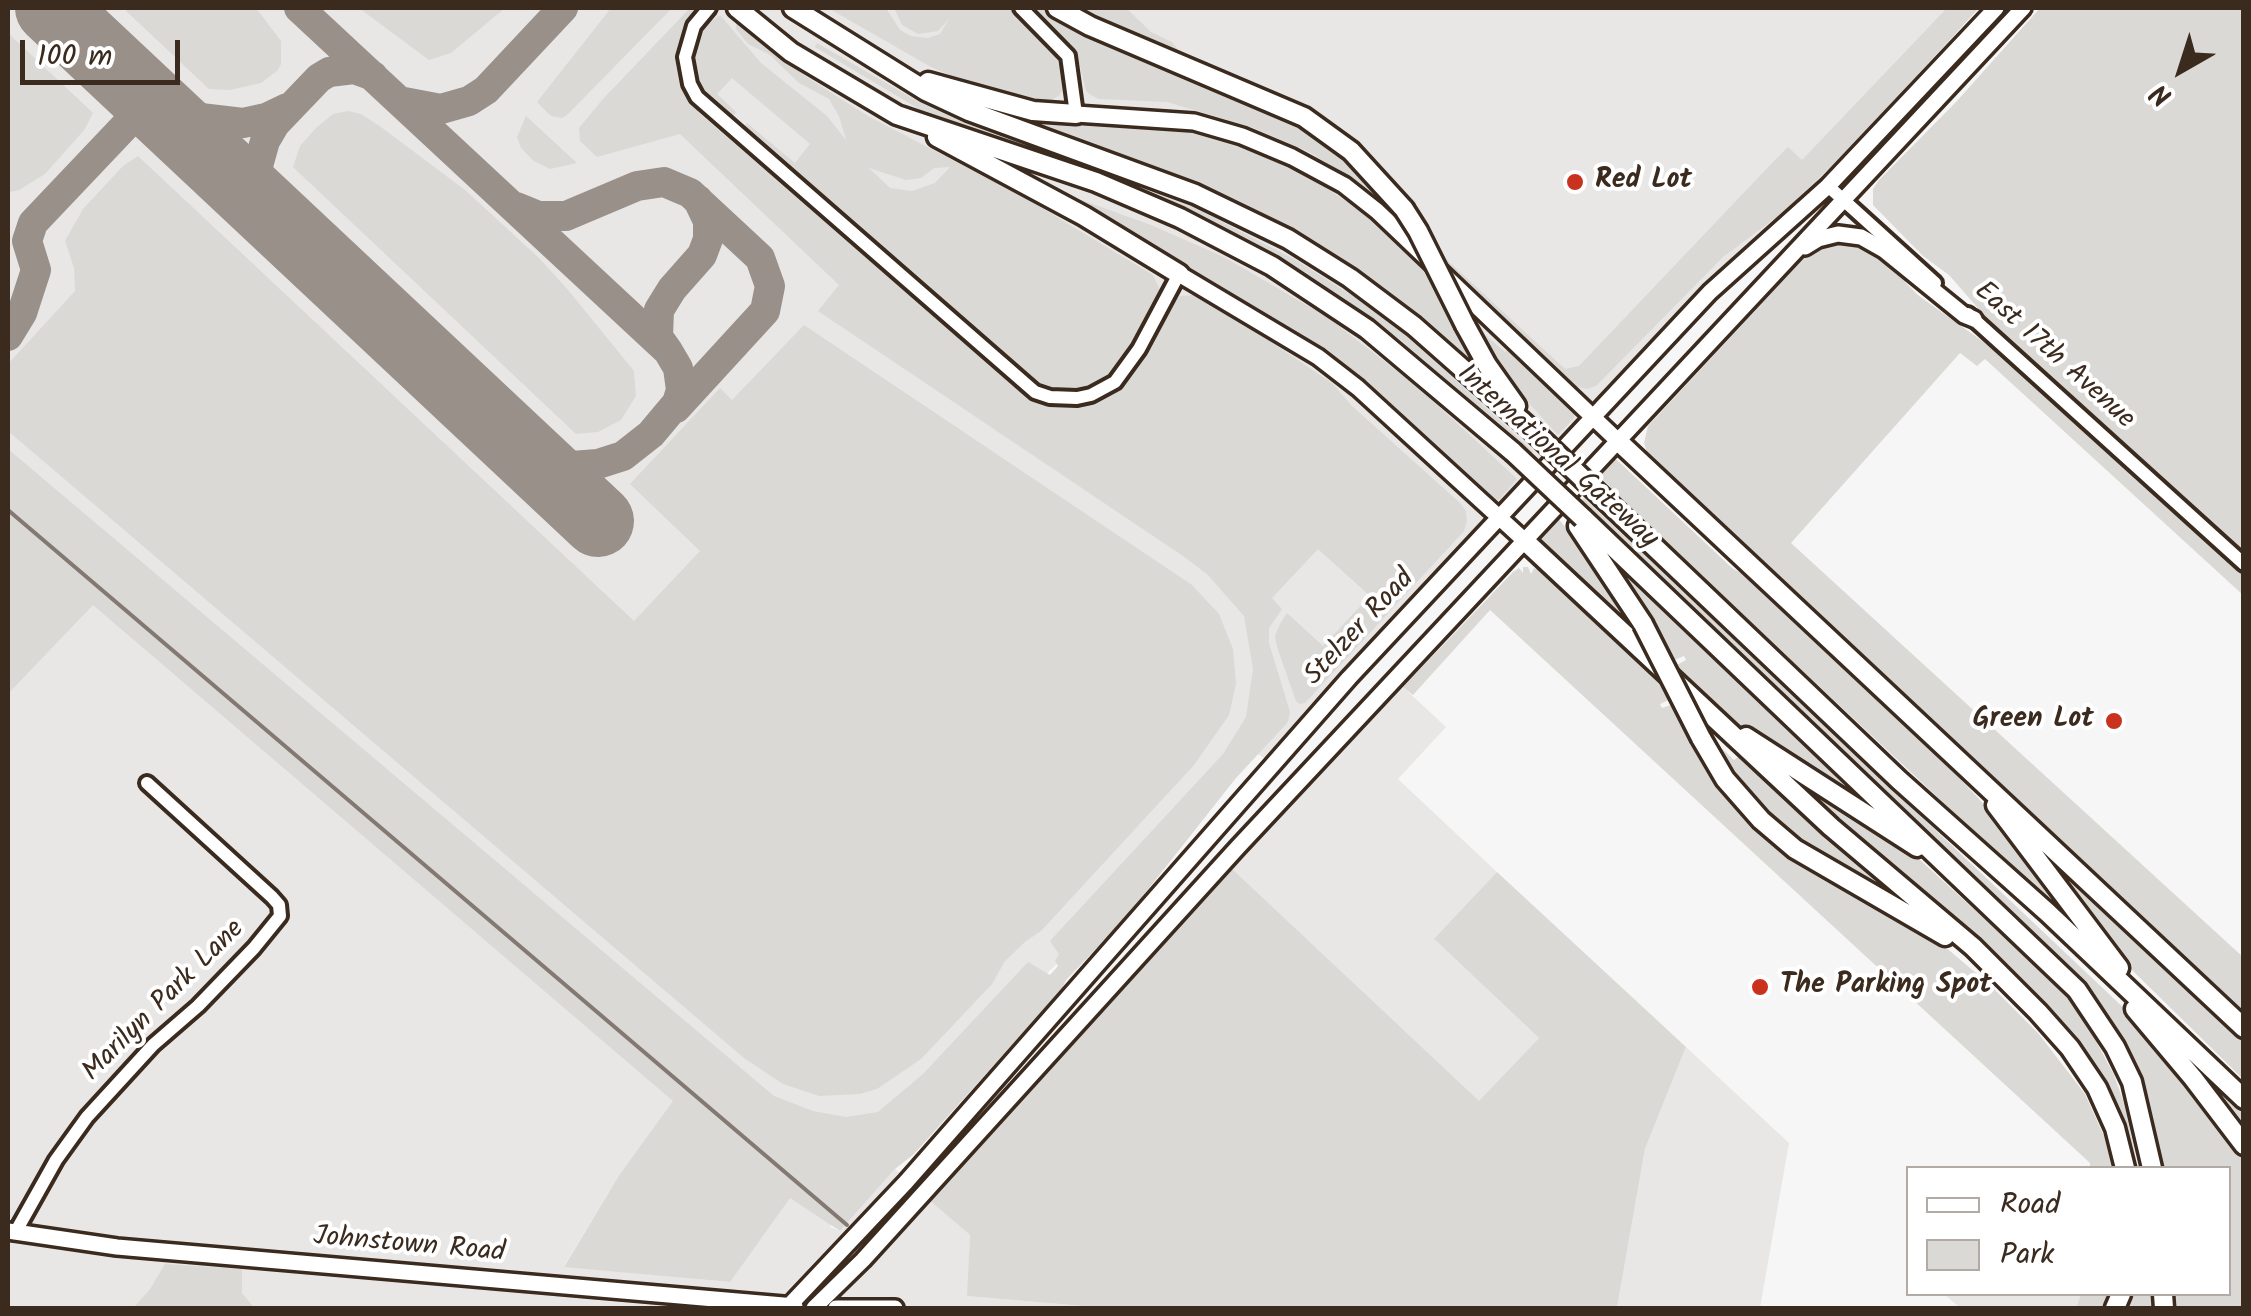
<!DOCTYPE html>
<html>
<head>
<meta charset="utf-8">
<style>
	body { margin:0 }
	#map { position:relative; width:2251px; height:1316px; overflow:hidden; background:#f7f6f6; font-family:Kalam,sans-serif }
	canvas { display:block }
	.frame { position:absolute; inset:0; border:10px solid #3b2a1e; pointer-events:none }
	.legend { position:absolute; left:1906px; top:1166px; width:325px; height:130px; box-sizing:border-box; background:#fff; border:2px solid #b1aaa5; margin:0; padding:12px 18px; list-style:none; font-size:30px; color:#3b2a1e }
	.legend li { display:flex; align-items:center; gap:20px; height:50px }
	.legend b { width:50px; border:2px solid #b1aaa5 }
	.north { position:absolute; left:2131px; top:20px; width:100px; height:100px; -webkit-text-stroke:8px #fff; paint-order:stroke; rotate:219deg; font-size:28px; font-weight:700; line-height:40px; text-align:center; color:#3b2a1e }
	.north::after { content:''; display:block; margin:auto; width:35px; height:45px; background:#3b2a1e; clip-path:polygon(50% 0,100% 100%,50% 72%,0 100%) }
	.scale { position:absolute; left:20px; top:40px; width:160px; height:45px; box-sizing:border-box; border:5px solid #3b2a1e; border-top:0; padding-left:12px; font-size:30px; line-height:35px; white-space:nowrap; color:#3b2a1e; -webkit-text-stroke:8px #fff; paint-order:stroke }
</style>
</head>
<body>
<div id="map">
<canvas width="2251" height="1316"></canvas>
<div class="frame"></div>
<ul class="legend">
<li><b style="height:12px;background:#fff"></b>Road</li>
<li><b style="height:28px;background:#dbd9d6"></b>Park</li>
</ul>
<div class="north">N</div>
<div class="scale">100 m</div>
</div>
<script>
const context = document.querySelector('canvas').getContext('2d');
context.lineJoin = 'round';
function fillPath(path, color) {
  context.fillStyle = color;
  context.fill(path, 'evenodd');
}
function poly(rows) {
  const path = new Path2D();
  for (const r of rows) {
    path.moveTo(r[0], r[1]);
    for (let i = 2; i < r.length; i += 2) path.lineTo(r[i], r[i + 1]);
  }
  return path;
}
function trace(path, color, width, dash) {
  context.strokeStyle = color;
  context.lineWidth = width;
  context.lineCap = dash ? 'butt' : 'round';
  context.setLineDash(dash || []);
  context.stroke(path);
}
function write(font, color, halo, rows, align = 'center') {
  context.font = font + ' Kalam,sans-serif';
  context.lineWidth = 8;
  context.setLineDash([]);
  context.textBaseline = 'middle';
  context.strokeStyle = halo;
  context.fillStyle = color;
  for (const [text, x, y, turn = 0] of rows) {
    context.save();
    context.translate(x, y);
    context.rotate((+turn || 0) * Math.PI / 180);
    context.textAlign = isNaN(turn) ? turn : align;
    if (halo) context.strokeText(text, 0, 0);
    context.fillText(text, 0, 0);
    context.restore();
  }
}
const built = poly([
	[8,8,1977,8,1852,161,1710,292,1271,763,1252,750,1092,929,1010,1010,830,1227,840,1231,895,1169,970,1235,968,1296,1106,1308,255,1308,242,1293,166,1264,150,1289,133,1308,8,1308,8,694,93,604,8,588],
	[618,1177,730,1282,564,1266],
	[1403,687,1446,727,1398,779,1497,872,1435,940,1539,1038,1479,1102,1228,865],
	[1686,1047,1789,1143,1760,1308,1617,1308,1645,1149],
	[1944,1294,2081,1294,2076,1308,1960,1308]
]);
const green = poly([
	[123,8,256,8,281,41,281,64,278,70,261,83,230,90,209,89],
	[359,8,505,8,451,53,429,60],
	[611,8,672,8,567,115,562,118,551,116,537,102],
	[690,8,695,10,680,39,678,71,683,87,700,114,1033,397,1049,403,1070,405,1094,401,1108,394,1129,375,1173,303,1180,296,1194,295,1231,315,1332,383,1351,405,1460,503,1466,511,1467,521,1464,531,1305,703,1300,704,1296,701,1277,647,1275,636,1280,624,1287,613,1323,646,1370,596,1318,549,1272,598,1282,609,1269,628,1269,643,1290,712,1288,722,1236,778,1123,921,1066,980,1062,989,914,1154,895,1169,840,1231,790,1198,730,1282,564,1267,618,1177,673,1101,93,605,8,694,8,449,774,1096,813,1111,846,1117,878,1112,923,1074,1028,962,1050,975,1058,966,1055,961,1059,954,1050,941,1223,754,1246,717,1253,669,1244,616,1207,574,1183,556,818,311,839,285,680,134,597,157,580,141,579,128,603,99],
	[828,8,886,8,900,30,911,36,928,38,940,34,949,19,938,31,918,34,902,25,894,8,1013,8,1053,45,1065,73,1064,87,1060,95,1050,101,1017,97,968,83,931,67],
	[1033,8,1044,8,1074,26,1267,110,1307,130,1342,154,1383,195,1397,216,1347,175,1309,152,1251,127,1167,102,1099,99,1091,95,1086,91,1077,54],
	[1069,8,1126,8,1151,32,1172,42,1183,56],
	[1947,8,1979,8,1846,152,1782,213,1723,257,1596,386,1587,389,1574,386,1447,265,1446,259,1565,369,1579,366,1773,162,1788,147,1802,160],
	[2040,8,2243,8,2243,556,2011,346,1949,275,1923,256,1873,205,1873,189,1879,180,1957,101],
	[720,15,761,63,827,116,846,140,839,116,829,99,799,83,770,55,748,44,736,29,736,23,805,76,868,116,1027,199,1153,275,1161,292,1159,301,1114,371,1092,387,1082,390,1065,392,1036,383,743,128,747,123,795,163,810,144,732,78,717,94,736,112,733,116,729,117,705,97,694,75,695,44,702,28],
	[950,167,935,183,912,191,890,188,869,168,906,180,921,178,934,168],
	[8,33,93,113,85,129,45,174,19,190,10,192,8,191],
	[817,43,919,102,963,122,1197,209,1294,259,1356,298,1408,337,1533,451,1529,456,1401,340,1283,261,1185,212,968,132,924,112,815,47],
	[348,111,361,114,381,127,465,190,540,259,568,290,634,371,636,396,621,420,598,432,576,434,293,167,300,146,316,128,333,114],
	[526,116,577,163,550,169,534,161,521,148,517,137],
	[1040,120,1187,131,1230,141,1299,170,1358,209,1434,280,1479,366,1393,295,1296,231,1237,200,1171,173,1039,127,1037,122],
	[138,156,634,621,700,551,630,484,720,388,732,400,804,325,1192,585,1219,614,1233,649,1236,684,1229,715,1194,765,1041,931,1026,941,1005,961,992,984,921,1059,877,1089,860,1094,819,1096,783,1084,744,1058,8,431,8,364,75,291,74,268,65,241,83,209,123,166],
	[1057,191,1151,225,1224,257,1327,317,1419,388,1517,479,1499,500,1491,499,1359,375,1301,334],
	[1844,239,1870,246,1903,274,1908,279,1905,282,1919,296,1992,348,2243,576,2243,595,1985,359,1977,366,1960,353,1791,543,2243,957,2243,1016,1649,458,1644,443,1648,426,1806,256,1824,244],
	[1474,325,1505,352,1507,350,1575,412,1574,418,1558,435,1506,378],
	[1609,460,1617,460,1732,568,1753,580,1925,741,1980,800,2078,929,1661,538,1602,479,1603,476,1597,474],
	[1584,498,2127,1011,2214,1117,2243,1157,2243,1308,2170,1308,2169,1294,2228,1294,2228,1168,2158,1168,2118,1037,2081,984,1579,503],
	[1557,517,1590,558,1634,627,1542,545,1540,535],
	[1619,565,1704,644,1886,817,1751,735,1680,676,1675,666,1686,660,1684,656,1672,661,1614,566],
	[1523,567,1528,567,1531,574,1534,568,1541,571,1668,691,1671,699,1660,704,1662,708,1674,704,1716,784,1770,843,1825,880,1931,935,1989,984,2038,1033,2085,1094,2104,1136,2113,1168,2090,1168,2090,1163,1490,610,1413,695,1403,687,1513,572,1519,568,1523,573],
	[1708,735,1734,760,1738,757,1813,825,1915,909,1850,876,1792,840,1733,780],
	[1771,764,1906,847,2061,989,2084,1018,2114,1075,2125,1106,2138,1168,2134,1168,2123,1128,2091,1067],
	[2025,835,2243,1036,2243,1079,2133,971],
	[1228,865,1479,1101,1539,1038,1434,939,1497,872,1686,1047,1645,1149,1617,1308,1106,1308,967,1296,970,1235,928,1199],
	[2175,1044,2243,1109,2243,1135],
	[165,1264,242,1269,242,1293,255,1308,133,1308,150,1289],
	[2081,1294,2107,1294,2103,1308,2076,1308],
	[2129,1294,2152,1294,2154,1308,2125,1308]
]);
const stream = poly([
	[8,510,847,1225]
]);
const taxiway = poly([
	[299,8,668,351,678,368,681,390,677,403,651,434,623,456,598,464,572,466,551,462,518,446],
	[129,81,178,110],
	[404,102,441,109,469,101,486,90,563,8],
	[132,118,150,112,243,123,266,118,287,108],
	[516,207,538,216,566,216,637,186,664,182,690,193,760,258,770,286,765,311,676,408],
	[275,217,261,193,258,166,265,141,275,124,319,78,329,72,354,69,373,76],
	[8,336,22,313,36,270,27,241,33,223,126,125],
	[668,351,658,337,659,310,672,289,702,255,708,239,708,221,698,200]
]);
const runway = poly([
	[51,8,598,521]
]);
const minor = poly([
	[709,8,694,26,685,57,690,84,697,97,1035,392,1050,397,1077,398,1091,395,1115,382,1139,349,1179,274],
	[1021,8,1068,56,1076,114],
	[1828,186,1935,283],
	[1968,314,2244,564],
	[15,1233,56,1160,87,1117,153,1045,198,1006,254,948,280,916,279,905,272,897,147,783]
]);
const major = poly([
	[1076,114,1194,122,1242,136,1292,157,1344,185,1377,211,1618,441],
	[1805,247,1818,239,1838,234,1861,237,1884,250,1964,315,1974,319],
	[1179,274,1318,357,1358,388,1525,541],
	[8,1231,117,1247,795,1306],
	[787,1308,906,1182,1349,678,1710,292,1828,186,1996,8],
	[814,1308,863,1260,1238,847,2023,8],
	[836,1308,895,1308]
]);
const highway = poly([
	[737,8,791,52,897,115,1096,182,1180,218,1272,266,1367,329,1513,452],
	[793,8,926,91,969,111,1195,194,1288,239,1350,278,1414,326,1533,431],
	[1057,8,1090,26,1304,117,1351,151,1404,209],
	[928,82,1033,111,1076,114],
	[937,137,1084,216,1179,274],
	[1465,325,1487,365,1516,406],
	[1618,441,2244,1028],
	[1603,498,1899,780,2048,913,2244,1099],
	[1583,518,2077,990,2115,1047,2132,1082,2152,1168],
	[1578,526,1643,624],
	[1525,541,1831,827,1973,947,2038,1012,2070,1048,2097,1088,2115,1128,2125,1168],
	[1746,737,1917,847],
	[1701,738,1725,779,1761,820,1795,849,1945,936],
	[1996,805,2119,968],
	[2135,1009,2193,1078,2244,1145],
	[2163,1294,2164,1308],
	[2115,1308,2121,1294]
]);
const highwayBridge = poly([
	[1404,209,1418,231,1465,325],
	[1533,431,1603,498],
	[1513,452,1583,518],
	[1643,624,1701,738]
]);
const markers = [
	[1575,182,10,"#c8321e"],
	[2114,721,10,"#c8321e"],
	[1760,987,10,"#c8321e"]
];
const poiNames = [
	["Red Lot",1595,182],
	["Green Lot",2094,721,"right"],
	["The Parking Spot",1780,987]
];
const streetNames = [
	["East 17th Avenue",2053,357,42],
	["International Gateway",1556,458,42],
	["Stelzer Road",1361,629,-47],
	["Marilyn Park Lane",165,1002,-45],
	["Johnstown Road",409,1247,5]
];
fillPath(built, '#e9e7e6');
fillPath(green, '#dbd9d6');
trace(stream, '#847972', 4);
trace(taxiway, '#99908a', 30);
trace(runway, '#99908a', 72);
trace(minor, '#3b2a1e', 20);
trace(major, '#3b2a1e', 22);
trace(highway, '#3b2a1e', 25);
trace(minor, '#fff', 12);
trace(major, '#fff', 15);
trace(highway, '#fff', 18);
trace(highwayBridge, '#3b2a1e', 25, []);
trace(highwayBridge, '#fff', 18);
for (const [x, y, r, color] of markers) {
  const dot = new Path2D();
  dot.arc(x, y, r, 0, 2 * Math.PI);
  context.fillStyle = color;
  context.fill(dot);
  trace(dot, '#fff', 4);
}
write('bold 28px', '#3b2a1e', '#fff', poiNames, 'left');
write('28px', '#3b2a1e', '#fff', streetNames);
</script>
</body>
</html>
